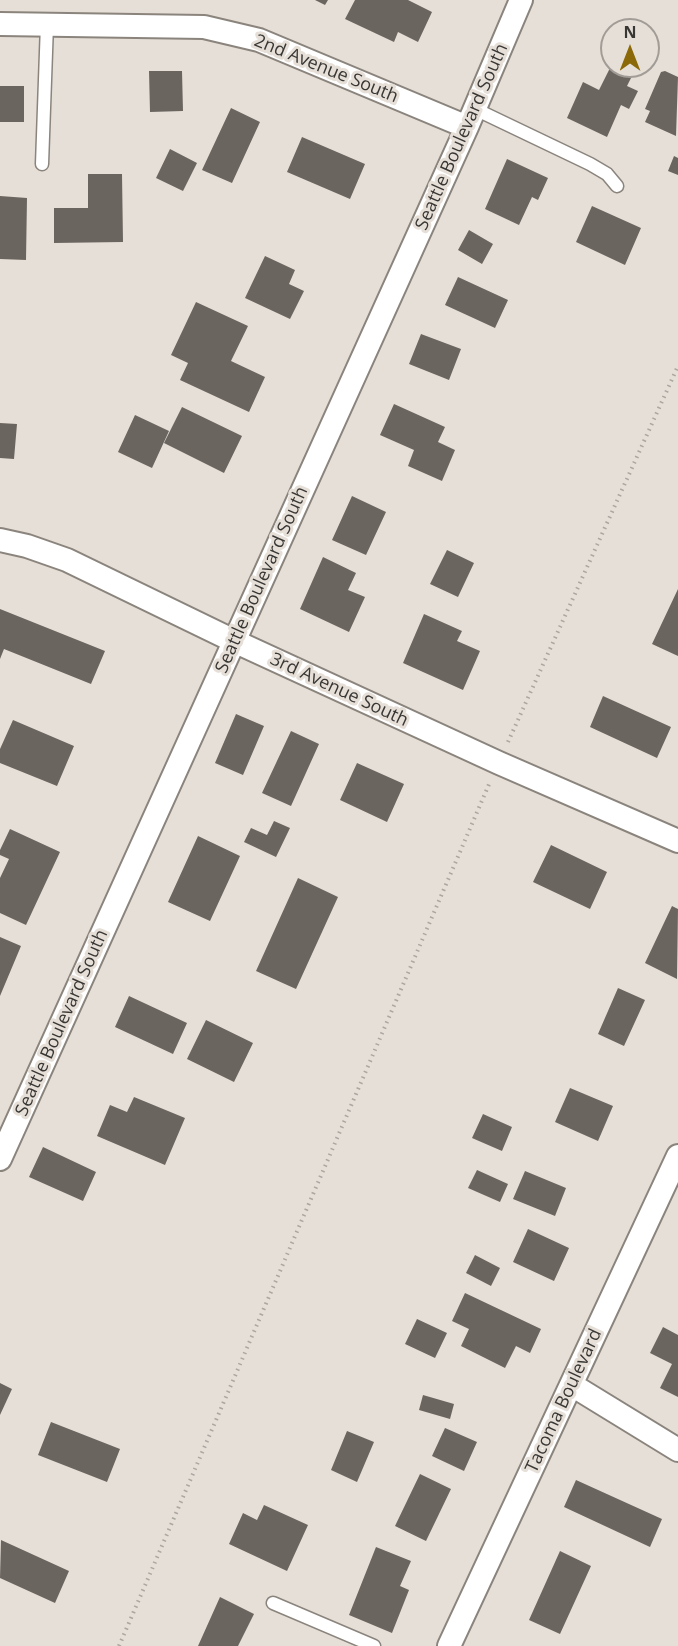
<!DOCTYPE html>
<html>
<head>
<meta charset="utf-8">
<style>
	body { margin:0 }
	#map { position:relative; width:678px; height:1646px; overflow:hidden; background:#e6dfd8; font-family:"Open Sans",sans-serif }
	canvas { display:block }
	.north { position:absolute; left:600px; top:18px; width:60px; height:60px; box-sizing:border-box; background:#e6dfd8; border:2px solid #a19c96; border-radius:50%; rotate:0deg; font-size:16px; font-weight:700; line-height:24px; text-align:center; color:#393734 }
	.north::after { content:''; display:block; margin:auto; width:21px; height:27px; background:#8b6909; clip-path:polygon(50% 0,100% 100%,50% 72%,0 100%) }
</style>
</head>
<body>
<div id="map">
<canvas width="678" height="1646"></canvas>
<div class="north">N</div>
</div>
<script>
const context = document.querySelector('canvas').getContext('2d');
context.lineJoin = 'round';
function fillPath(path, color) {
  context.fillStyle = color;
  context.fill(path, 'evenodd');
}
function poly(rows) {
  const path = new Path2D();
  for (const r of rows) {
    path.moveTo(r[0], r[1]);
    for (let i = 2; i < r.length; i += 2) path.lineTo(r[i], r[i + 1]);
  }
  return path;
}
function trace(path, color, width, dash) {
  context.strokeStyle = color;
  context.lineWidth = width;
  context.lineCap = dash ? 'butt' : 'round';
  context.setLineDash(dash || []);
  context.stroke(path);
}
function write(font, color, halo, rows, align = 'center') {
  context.font = font + ' "Open Sans",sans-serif';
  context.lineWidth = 6;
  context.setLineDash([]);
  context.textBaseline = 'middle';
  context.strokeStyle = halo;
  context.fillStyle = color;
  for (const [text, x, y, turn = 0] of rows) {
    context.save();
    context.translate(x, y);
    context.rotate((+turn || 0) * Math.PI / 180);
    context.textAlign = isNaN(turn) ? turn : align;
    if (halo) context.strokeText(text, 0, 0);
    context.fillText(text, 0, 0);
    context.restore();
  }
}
const building = poly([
	[315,0,328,0,325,5],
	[355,0,408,0,432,12,418,42,398,32,394,42,345,19],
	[611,66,637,66,627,86,638,91,629,109,621,105,607,137,567,118,583,82,599,90],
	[149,71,182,71,183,111,150,112],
	[665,71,678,77,676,136,645,122,650,111,645,109,661,72],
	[0,86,24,86,24,122,0,122],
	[231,108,260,122,232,183,202,170],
	[302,137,365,164,350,199,287,172],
	[170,149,197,163,183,191,156,178],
	[674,156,678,158,678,175,668,171],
	[507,159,548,178,538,200,532,197,519,225,485,209],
	[88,174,122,174,123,242,54,243,54,208,88,208],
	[0,196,27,198,26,260,0,259],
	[592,206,641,228,625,265,576,242],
	[469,230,493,244,482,264,458,250],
	[265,256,295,270,289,284,304,291,290,319,245,298],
	[458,277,508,300,495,328,445,305],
	[196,302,248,326,231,361,265,377,249,412,180,380,188,363,171,355],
	[421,334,461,349,449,380,409,364],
	[394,404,445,427,438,442,455,450,442,481,408,466,414,450,380,435],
	[182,407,242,436,224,473,164,443],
	[135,415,169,431,152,468,118,452],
	[0,423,17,424,14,459,0,458],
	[352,496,386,512,366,555,332,540],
	[447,550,474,563,458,597,430,584],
	[323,557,356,573,348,590,365,597,349,632,300,609],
	[678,589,678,656,652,644],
	[0,609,105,651,91,684,4,649,0,659],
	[424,614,462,631,457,641,480,651,463,690,403,663],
	[603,696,671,727,657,758,590,727],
	[236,714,264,726,243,775,215,763],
	[13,720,74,746,57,786,0,763,0,749],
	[291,731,319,744,291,806,262,793],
	[357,763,404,784,387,822,340,800],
	[274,821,290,828,276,857,244,842,251,828,267,835],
	[10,829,60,852,26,925,0,913,0,878,9,859,0,855,0,850],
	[198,836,240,856,210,921,168,902],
	[551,845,607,872,590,909,533,882],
	[298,878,338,897,296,989,256,971],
	[672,906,678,909,677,979,645,963],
	[0,937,21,946,0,996],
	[618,988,645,1000,624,1046,598,1034],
	[129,996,187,1023,173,1054,115,1027],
	[206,1020,253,1043,234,1082,187,1059],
	[570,1088,613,1106,598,1141,555,1122],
	[134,1097,185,1118,165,1165,97,1136,110,1105,127,1112],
	[483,1114,512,1127,502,1151,472,1138],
	[43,1147,96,1172,83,1201,29,1177],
	[477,1170,508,1184,500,1202,468,1188],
	[525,1171,566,1188,555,1216,513,1199],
	[528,1229,569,1248,554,1281,513,1262],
	[475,1255,500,1268,491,1286,466,1273],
	[465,1293,541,1329,530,1353,516,1346,505,1368,461,1346,469,1329,452,1321],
	[417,1319,447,1333,435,1358,405,1344],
	[663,1327,678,1335,678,1397,660,1388,672,1364,650,1353],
	[0,1383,12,1389,0,1415],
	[423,1395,454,1404,450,1419,419,1410],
	[51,1422,120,1449,107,1482,38,1455],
	[445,1428,477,1442,464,1471,432,1456],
	[347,1431,374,1442,357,1482,331,1470],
	[420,1474,451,1489,426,1541,395,1526],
	[576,1480,662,1519,650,1547,564,1507],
	[264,1505,308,1525,287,1571,229,1544,243,1513,257,1520],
	[1,1540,69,1571,55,1603,0,1578],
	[376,1547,411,1561,400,1586,409,1590,392,1633,349,1615],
	[560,1551,591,1566,560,1634,529,1620],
	[220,1597,254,1614,238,1646,198,1646]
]);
const path = poly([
	[508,742,678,366],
	[119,1646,490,782]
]);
const service = poly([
	[475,109,590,164,607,174,617,186],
	[42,164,47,24],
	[273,1603,374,1646]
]);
const minor = poly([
	[0,24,204,27,259,40,467,127],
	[0,540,27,546,67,560,234,641,499,763,678,841],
	[0,1159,467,127,521,0],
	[572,1385,678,1450],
	[449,1646,678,1156]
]);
const streetNames = [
	["2nd Avenue South",326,69,22],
	["Seattle Boulevard South",462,137,-66],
	["Seattle Boulevard South",262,580,-66],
	["3rd Avenue South",339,690,25],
	["Seattle Boulevard South",62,1023,-66],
	["Tacoma Boulevard",564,1401,-65]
];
fillPath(building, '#6b655f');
trace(service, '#8a847d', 15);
trace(minor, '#8a847d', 26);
trace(path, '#aca6a1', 4, [1.5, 4.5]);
trace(service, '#fff', 12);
trace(minor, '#fff', 22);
write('18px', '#393734', '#e6dfd8', streetNames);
</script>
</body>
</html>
